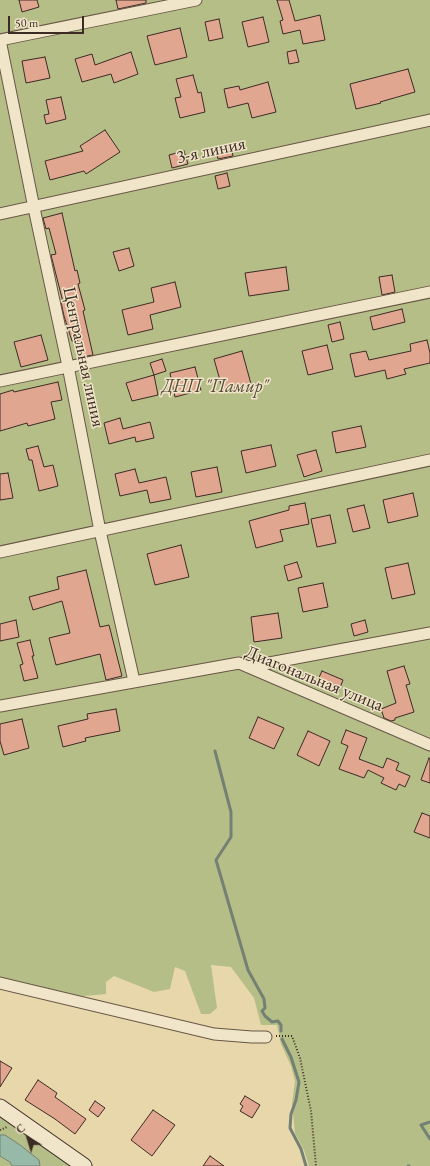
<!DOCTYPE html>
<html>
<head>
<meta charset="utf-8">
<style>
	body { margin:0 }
	#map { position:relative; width:430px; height:1166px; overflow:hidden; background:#e8d7aa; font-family:"EB Garamond",serif }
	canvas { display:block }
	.north { position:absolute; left:8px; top:1118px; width:40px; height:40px; -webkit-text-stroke:3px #f0e5c8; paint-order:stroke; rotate:322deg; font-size:11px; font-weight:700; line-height:16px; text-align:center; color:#3c2b25 }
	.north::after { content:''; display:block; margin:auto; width:14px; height:18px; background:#3c2b25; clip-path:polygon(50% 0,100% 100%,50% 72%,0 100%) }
	.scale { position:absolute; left:8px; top:16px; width:76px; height:18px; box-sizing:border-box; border:2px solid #3c2b25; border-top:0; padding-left:5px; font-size:12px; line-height:14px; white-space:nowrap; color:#3c2b25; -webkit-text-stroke:3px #f0e5c8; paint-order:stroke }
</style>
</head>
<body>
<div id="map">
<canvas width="430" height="1166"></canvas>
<div class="north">С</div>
<div class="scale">50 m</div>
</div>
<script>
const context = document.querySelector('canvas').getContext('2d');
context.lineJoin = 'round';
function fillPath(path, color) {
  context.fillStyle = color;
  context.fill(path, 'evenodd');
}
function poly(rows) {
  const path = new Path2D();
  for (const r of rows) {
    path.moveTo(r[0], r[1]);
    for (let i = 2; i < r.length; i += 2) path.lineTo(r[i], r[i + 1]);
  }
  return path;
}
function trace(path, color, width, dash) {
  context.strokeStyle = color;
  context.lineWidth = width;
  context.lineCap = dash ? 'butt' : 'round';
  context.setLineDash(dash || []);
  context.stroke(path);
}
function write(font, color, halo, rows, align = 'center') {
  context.font = font + ' "EB Garamond",serif';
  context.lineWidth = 3;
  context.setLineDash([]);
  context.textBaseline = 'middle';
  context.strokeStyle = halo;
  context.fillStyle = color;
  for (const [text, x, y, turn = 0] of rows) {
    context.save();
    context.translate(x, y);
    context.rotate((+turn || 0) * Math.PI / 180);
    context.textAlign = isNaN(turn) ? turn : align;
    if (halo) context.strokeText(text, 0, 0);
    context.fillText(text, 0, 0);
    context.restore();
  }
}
const green = poly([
	[0,0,430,0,430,1166,309,1166,304,1150,295,1133,292,1104,295,1081,291,1066,281,1044,277,1025,261,1025,254,998,231,967,211,965,217,1008,210,1014,201,1014,185,971,175,967,170,989,154,992,114,976,106,982,106,994,63,998,0,983],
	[0,1107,84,1166,40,1166,38,1160,5,1136,0,1135],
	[0,1156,10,1162,12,1166,0,1166]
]);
const water = poly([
	[0,1135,5,1135,20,1145,39,1160,40,1166,12,1166,10,1162,0,1156,0,1135]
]);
const stream = poly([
	[215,751,231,812,231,837,216,860,248,970,264,999,265,1008,262,1011,265,1016,272,1022,278,1021,281,1025,281,1031],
	[282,1039,291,1057,299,1082,296,1100,291,1114,290,1128,301,1149,306,1166],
	[430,1122,421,1125,430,1139],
	[408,1166,409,1166]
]);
const building = poly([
	[19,0,37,0,39,7,22,12,19,0],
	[116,0,146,0,146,3,118,9,116,0],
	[277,0,289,0,295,21,320,15,325,40,303,44,300,30,283,34,280,21,283,20,277,0],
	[263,17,269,42,248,47,242,22,263,17],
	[219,19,223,38,209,41,205,22,219,19],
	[180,28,187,57,155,65,147,36,180,28],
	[296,50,299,62,289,64,287,52,296,50],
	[131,52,138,74,114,83,111,74,82,82,75,59,92,54,95,65,131,52],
	[45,57,50,78,26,83,22,61,45,57],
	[408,69,415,92,380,102,381,103,356,109,350,84,408,69],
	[193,75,198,93,201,92,205,112,180,118,175,98,181,97,176,79,193,75],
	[268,82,276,112,252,118,248,103,228,108,224,89,239,86,240,90,268,82],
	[61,97,66,119,46,124,44,115,49,114,46,100,61,97],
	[105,130,120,152,86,174,84,171,50,180,45,161,83,151,80,146,105,130],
	[231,145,233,156,218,159,216,148,231,145],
	[184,151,188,164,172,168,169,155,184,151],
	[227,173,230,186,218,189,215,176,227,173],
	[62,213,75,271,77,270,80,283,78,284,85,310,83,311,93,355,82,357,77,339,72,341,64,316,61,302,63,302,51,255,56,254,49,228,46,229,43,218,62,213],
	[129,248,134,266,119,271,113,252,129,248],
	[286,267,289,290,249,296,245,273,286,267],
	[392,275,395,292,382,295,379,277,392,275],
	[175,282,181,307,150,315,153,329,128,335,122,310,154,302,151,288,175,282],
	[402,309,405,322,373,330,370,317,402,309],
	[340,322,344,339,332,342,328,325,340,322],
	[41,335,48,360,21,367,14,342,41,335],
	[427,340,430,353,430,363,404,369,406,374,387,379,385,370,355,377,350,354,366,351,369,360,411,351,410,344,427,340],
	[327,345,333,369,308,375,302,351,327,345],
	[242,351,251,384,223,391,214,359,242,351],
	[162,359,166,371,154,375,150,363,162,359],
	[195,367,201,390,175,397,170,373,195,367],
	[154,375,158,395,132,401,126,383,154,375],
	[58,382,62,400,51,402,55,419,28,426,27,423,0,431,0,394,13,390,14,392,58,382],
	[120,418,123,429,150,422,154,438,136,442,135,437,109,444,104,423,120,418],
	[361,426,366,447,336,453,332,432,361,426],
	[271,445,276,466,246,473,241,451,271,445],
	[38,446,44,467,53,465,58,486,39,491,32,460,29,460,26,449,38,446],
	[316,450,322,471,304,477,297,455,316,450],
	[217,467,222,492,196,497,191,472,217,467],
	[135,469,139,483,166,477,171,499,150,503,147,490,120,496,115,474,135,469],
	[8,473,13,498,0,500,0,474,8,473],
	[413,493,418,516,388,523,383,500,413,493],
	[305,503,309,524,280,530,283,541,256,548,249,521,289,510,289,506,305,503],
	[364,505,370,528,353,532,347,509,364,505],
	[330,515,336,543,317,547,311,519,330,515],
	[181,545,189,577,155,585,147,554,181,545],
	[297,562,302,577,288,581,284,566,297,562],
	[408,563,415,594,392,599,385,568,408,563],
	[86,570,100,627,109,625,122,676,106,680,100,654,56,665,49,638,70,633,62,601,33,610,29,597,59,589,57,577,86,570],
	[323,583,328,607,303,612,298,588,323,583],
	[278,613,282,638,254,642,251,617,278,613],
	[16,620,19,637,0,641,0,624,16,620],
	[365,620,368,632,354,636,351,624,365,620],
	[30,640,34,656,32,656,38,678,24,681,20,665,23,664,17,643,30,640],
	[404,666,410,684,406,685,414,712,395,718,395,720,391,721,384,718,381,709,396,703,387,671,404,666],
	[322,671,343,680,338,693,316,684,322,671],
	[116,709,120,731,85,738,86,741,63,747,58,726,88,719,87,714,116,709],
	[258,717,284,728,274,749,249,738,258,717],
	[22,719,29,748,4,755,0,741,0,724,22,719],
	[346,730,367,738,359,759,383,768,387,758,399,763,396,770,410,776,405,787,399,784,396,790,381,783,384,778,368,770,364,778,339,769,348,746,341,743,346,730],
	[308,731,330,741,319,766,297,755,308,731],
	[429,758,430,759,430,783,421,780,429,758],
	[422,813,430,816,430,838,414,832,422,813],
	[0,1061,12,1068,0,1087,0,1061],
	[38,1080,57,1093,55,1097,86,1119,75,1134,55,1119,25,1100,38,1080],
	[245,1096,260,1105,252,1118,240,1111,243,1106,240,1104,245,1096],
	[95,1101,105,1108,98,1117,89,1110,95,1101],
	[153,1110,175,1125,152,1156,131,1140,153,1110],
	[210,1156,224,1166,203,1166,210,1156]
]);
const path = poly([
	[276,1036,292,1036,300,1058,311,1111,316,1166],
	[0,1130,7,1127]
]);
const street = poly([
	[0,40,34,208,68,366,100,531,134,681],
	[0,40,196,0],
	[0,214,430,120],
	[0,381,430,292],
	[0,552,430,460],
	[248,667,430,633],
	[0,706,239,663,430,745],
	[0,983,214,1034,252,1037,266,1037]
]);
const secondary = poly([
	[0,1107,84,1166]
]);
const streetNames = [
	["3-я линия",211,151,-12],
	["Центральная линия",83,357,78],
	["Диагональная улица",314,679,22]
];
const parkNames = [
	["ДНП \"Памир\"",215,387]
];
fillPath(green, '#b6be88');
fillPath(water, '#97baa8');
trace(water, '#738174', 1);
trace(stream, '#738174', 3);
fillPath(building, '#e1a690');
trace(building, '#3c2b25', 1);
trace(street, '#675646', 13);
trace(secondary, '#3c2b25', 17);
trace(path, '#3c2b25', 2, [1, 2]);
trace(street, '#f0e5c8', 11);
trace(secondary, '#f0e5c8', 15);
write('18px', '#3c2b25', '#f0e5c8', streetNames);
write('italic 18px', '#544839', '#f0e5c8', parkNames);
</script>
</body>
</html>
